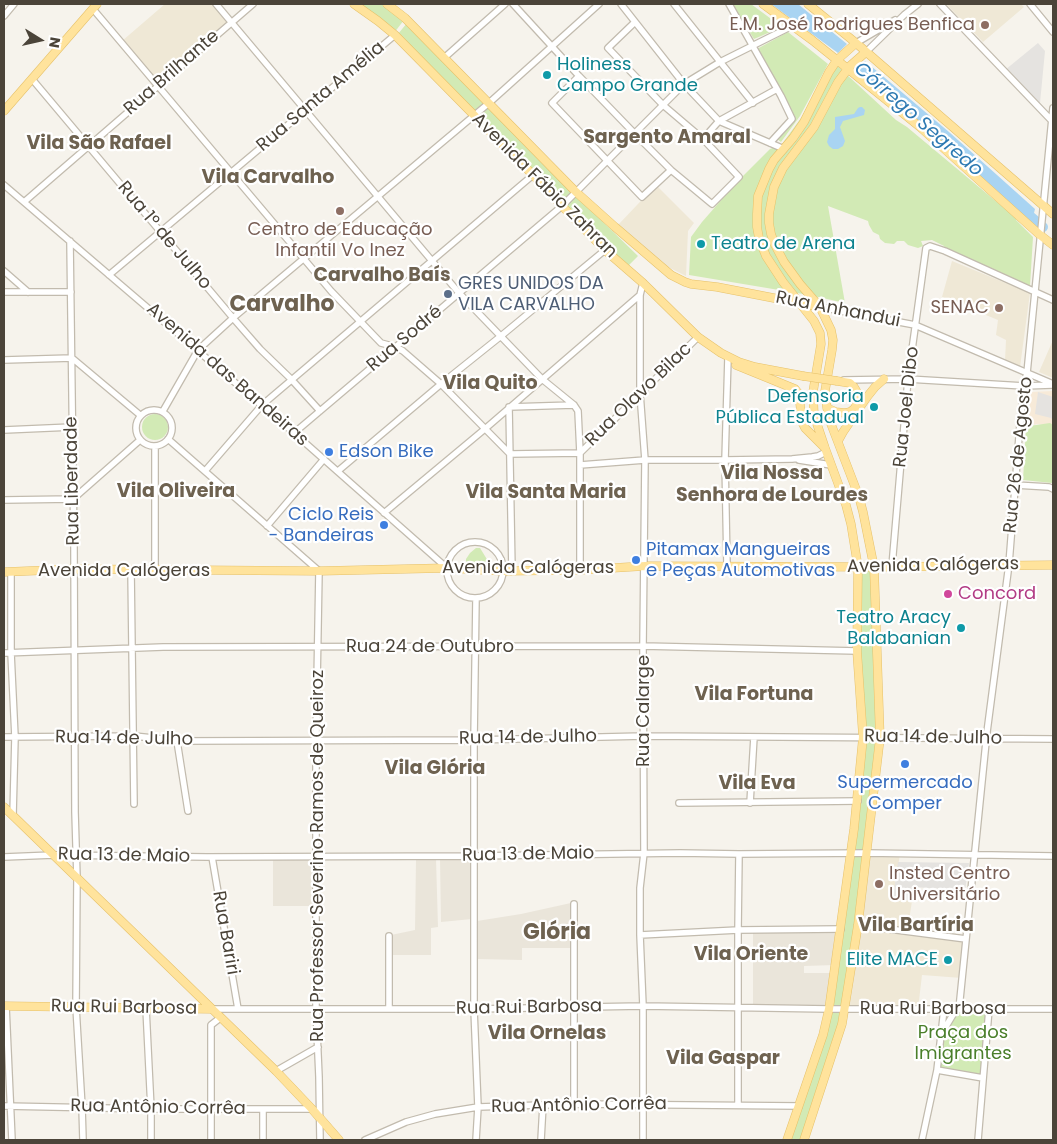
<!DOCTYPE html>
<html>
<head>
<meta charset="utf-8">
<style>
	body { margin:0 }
	#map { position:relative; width:1057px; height:1144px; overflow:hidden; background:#f6f3ec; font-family:Poppins,sans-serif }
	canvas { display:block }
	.frame { position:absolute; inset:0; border:5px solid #4b4439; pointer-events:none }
	.north { position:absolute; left:15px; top:15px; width:50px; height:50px; -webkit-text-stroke:4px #fff; paint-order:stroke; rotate:100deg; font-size:14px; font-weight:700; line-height:20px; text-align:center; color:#4b4439 }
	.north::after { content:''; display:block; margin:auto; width:18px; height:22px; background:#4b4439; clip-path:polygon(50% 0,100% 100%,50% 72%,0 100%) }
</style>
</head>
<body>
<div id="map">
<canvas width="1057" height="1144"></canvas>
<div class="frame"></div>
<div class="north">N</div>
</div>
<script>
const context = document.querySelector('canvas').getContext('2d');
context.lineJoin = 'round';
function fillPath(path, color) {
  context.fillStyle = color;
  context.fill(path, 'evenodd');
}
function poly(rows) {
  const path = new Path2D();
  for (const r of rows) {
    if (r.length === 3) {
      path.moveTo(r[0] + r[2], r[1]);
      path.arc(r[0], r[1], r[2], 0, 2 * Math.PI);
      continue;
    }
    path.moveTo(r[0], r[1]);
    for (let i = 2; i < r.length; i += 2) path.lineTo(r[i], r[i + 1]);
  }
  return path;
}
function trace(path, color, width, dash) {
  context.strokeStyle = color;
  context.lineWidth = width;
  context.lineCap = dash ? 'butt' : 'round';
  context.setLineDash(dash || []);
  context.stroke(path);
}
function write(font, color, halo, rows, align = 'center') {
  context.font = font + ' Poppins,sans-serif';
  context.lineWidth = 4.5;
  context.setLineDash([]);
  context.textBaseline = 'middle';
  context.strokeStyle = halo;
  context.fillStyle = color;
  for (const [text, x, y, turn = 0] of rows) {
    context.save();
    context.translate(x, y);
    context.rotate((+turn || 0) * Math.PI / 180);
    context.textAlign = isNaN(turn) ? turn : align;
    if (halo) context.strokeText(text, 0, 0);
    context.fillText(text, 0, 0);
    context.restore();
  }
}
const residential = poly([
	[440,858,471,860,472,919,441,922],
	[436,859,438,927,431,928,431,955,391,955,391,935,415,930,416,860],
	[273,860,314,860,314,906,273,906],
	[571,903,571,948,522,948,522,960,478,959,477,921,521,914],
	[753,931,841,932,835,965,804,966,804,973,834,973,829,1009,753,1007]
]);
const commercial = poly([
	[1053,391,1053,425,1038,424,1027,426,1031,392]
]);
const education = poly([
	[165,4,212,4,228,23,158,83,122,41],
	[946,4,1021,4,1024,7,983,42],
	[656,185,694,223,688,231,686,276,666,266,618,225],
	[952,261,1030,293,1020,367,1005,361,1006,340,996,335,998,320,942,297],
	[1053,340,1053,378,1039,372],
	[867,853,900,854,893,898,912,901,907,934,966,941,962,978,922,975,918,1009,845,1009]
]);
const green = poly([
	[358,4,383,4,404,20,394,33],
	[732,4,751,4,782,27,754,39],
	[407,23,597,216,638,256,627,267,398,34],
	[788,32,828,64,800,116,781,142,777,139,795,117,779,86,757,49],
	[832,61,896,120,907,127,1016,218,1016,220,1033,237,1030,286,989,267,985,268,946,250,944,246,932,240,921,241,923,246,918,248,908,245,904,241,897,241,894,244,885,243,880,239,879,235,873,232,869,225,868,221,828,206,845,303,809,295,689,275,691,237,702,222,737,182,770,149,782,144,801,118],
	[155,427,13],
	[1050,423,1053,425,1052,483,1023,480,1026,428,1029,426],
	[476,548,480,548,488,561,484,562,466,562,466,559,470,553],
	[858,567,874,567,880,738,845,1009,804,1140,787,1140,823,1035,862,753],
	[944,1009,989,1009,983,1078,937,1070]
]);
const parking = poly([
	[1038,43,1045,51,1040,103,1005,70],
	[1038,392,1053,397,1053,421,1051,418,1035,414],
	[898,862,969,863,965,891,915,887,912,901,893,898]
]);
const water = poly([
	[771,4,798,4,847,44,838,53],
	[865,61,949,132,1035,209,1032,221,1016,210,856,71],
	[860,107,862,107,865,110,864,115,843,121,840,127,845,141,843,146,838,149,833,149,829,146,827,142,829,135,835,129,835,117,854,114,858,108]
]);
const river = poly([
	[1023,210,1043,227]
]);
const minor = poly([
	[216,4,459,293,542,379,574,405,578,411,580,453,580,570],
	[513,4,579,76,635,134,671,170,712,204,739,177,703,139,663,105,608,48,635,22],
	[621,4,684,84,719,121,784,149],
	[674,4,753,103],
	[729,4,781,96,792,119,770,143],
	[940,4,1052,121],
	[1030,4,1053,32],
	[93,9,331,291,381,343,396,347,403,351,441,384,510,454,580,453],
	[4,16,14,4],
	[856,43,895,20],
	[866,52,904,15,918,4],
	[444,58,505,4],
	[579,76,552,103,642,197,671,170],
	[32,79,233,318,260,349,291,379,320,411],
	[703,139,719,121,777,89],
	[4,185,294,433,447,568],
	[24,202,253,4],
	[70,241,74,548,75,812,77,878,76,1007,82,1107,83,1140],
	[4,271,28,292],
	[109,275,395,35],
	[643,283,640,295,640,393,645,460,643,646,644,853,640,888,640,935,643,1006,643,1140],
	[4,292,71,292],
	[820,307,915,325,1053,384],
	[4,360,72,358,140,415],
	[844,380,908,379,1024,386,1052,385],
	[154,428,18],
	[163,411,198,350,233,318,489,103,599,4],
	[4,430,72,427],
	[294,433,562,206,684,84,720,62,792,26],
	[168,439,319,571,316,740,316,1009,319,1077,320,1140],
	[155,446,155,570],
	[580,453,698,337],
	[799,460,831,465],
	[580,465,645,460,725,460,792,459,812,457,818,456,826,452],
	[205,471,262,405,533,175],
	[338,471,441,384,501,336,605,250],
	[1015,485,1049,487,1053,489],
	[4,500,73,499,140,440],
	[384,513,486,428,640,295],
	[267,526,324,459],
	[475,570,28],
	[727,566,725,460,728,357],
	[892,566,908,379,926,248,930,246,945,251,1053,300],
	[131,570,134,804],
	[512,571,509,407,574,405],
	[11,572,11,653,15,737,13,815],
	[476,598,474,740,474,1009,478,1107,476,1140],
	[4,653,163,647,643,646,857,651],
	[4,737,134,736,182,741,474,740,644,736,1053,739],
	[177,741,188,811],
	[679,803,858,801],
	[750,803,754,737],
	[4,857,53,855,207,857,474,856,680,853,739,854,867,853,1053,856],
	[212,857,238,1009],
	[858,925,966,939],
	[640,935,738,930,841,929],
	[6,1006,12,1140],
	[146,1008,151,1109,151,1140],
	[211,1009,474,1009,643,1006,829,1009,1053,1009],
	[389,1009,389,936],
	[959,1009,987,732,1009,564,1020,424,1024,386,1027,373,1053,108],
	[942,1033,954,1013,959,1009],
	[937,1070,983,1078],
	[276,1071,318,1047],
	[574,1104,574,904],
	[738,1105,738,930,739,854],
	[4,1106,151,1109,312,1109],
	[263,1109,263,1140],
	[211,1140,211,1025,220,1018],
	[365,1140,406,1122,435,1114,478,1107,576,1104,799,1106],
	[541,1140,543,1105],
	[922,1140,937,1070,944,1009],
	[978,1140,989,1009]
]);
const major = poly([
	[354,4,378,21,395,35,533,175,562,206,605,250,643,283,698,337,721,353,739,362,755,367,803,376],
	[387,4,405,18,576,192,615,227,671,275,685,282,691,284,717,287,820,307],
	[763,4,812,40,920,127,1040,235,1053,245],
	[808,4,856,43,1053,214],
	[4,111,97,4],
	[736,365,795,389,799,394,802,422,805,428,824,447],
	[827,408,836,412,845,413,850,412,855,408,857,403,857,392,854,387,850,383,837,381],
	[838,441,843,432,867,397,875,387,884,379],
	[4,572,74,569,319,571,447,568,503,571,580,570,645,566,874,567,1053,565],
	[4,807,276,1071,312,1109,339,1140],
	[4,1006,211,1009],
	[787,1140,823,1035,829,1009,854,829,863,737,857,651,858,567,851,524,846,505,825,448,814,415,813,392,821,344,820,333,814,321,783,282,766,256,759,238,757,227,757,214,758,196,769,169,774,160,793,138,804,122,829,72,837,60,856,43],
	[804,1140,842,1024,858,925,880,738,874,567,863,512,859,497,831,424,827,408,825,391,832,350,833,340,831,330,820,307,800,284,784,262,775,245,771,234,769,223,769,214,774,187,783,168,814,127,838,82,850,66,866,52]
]);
const majorBridge = poly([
	[803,376,837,381]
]);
const markers = [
	[985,25,5,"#8d6e63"],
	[547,75,5,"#0f9aa8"],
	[340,211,5,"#8d6e63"],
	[701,244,5,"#0f9aa8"],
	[448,294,5,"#5c6f8a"],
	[999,308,5,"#8d6e63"],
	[874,407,5,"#0f9aa8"],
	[329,452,5,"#3f7fe0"],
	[384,525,5,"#3f7fe0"],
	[636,560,5,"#3f7fe0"],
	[948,594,5,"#d1479c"],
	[961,628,5,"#0f9aa8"],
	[905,764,5,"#3f7fe0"],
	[879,884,5,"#8d6e63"],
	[948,960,5,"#0f9aa8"]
];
const educationNames = [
	["E.M. José Rodrigues Benfica",975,25],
	["Centro de Educação",340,230,"center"],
	["Infantil Vo Inez",340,251,"center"],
	["SENAC",989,308],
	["Insted Centro",889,874,"left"],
	["Universitário",889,895,"left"]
];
const cultureNames = [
	["Holiness",557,65,"left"],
	["Campo Grande",557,86,"left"],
	["Teatro de Arena",711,244,"left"],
	["Defensoria",864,397],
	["Pública Estadual",864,418],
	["Teatro Aracy",951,618],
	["Balabanian",951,639],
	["Elite MACE",938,960]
];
const streetNames = [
	["Rua Brilhante",172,73,-41],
	["Rua Santa Amélia",321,97,-40],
	["Avenida Fábio Zahran",544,186,45],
	["Rua 1º de Julho",164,236,50],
	["Rua Anhandui",838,310,11],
	["Rua Sodré",405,339,-40],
	["Avenida das Bandeiras",227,375,41],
	["Rua Olavo Bilac",639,395,-44],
	["Rua Joel Dibo",907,407,-84],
	["Rua 26 de Agosto",1019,455,-84],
	["Rua Liberdade",73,481,-91],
	["Avenida Calógeras",933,566,-1],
	["Avenida Calógeras",528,568],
	["Avenida Calógeras",124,571],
	["Rua 24 de Outubro",430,647],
	["Rua Calarge",644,711,-90],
	["Rua 14 de Julho",528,738,-1],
	["Rua 14 de Julho",933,738,1],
	["Rua 14 de Julho",124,739,1],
	["Rua 13 de Maio",528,855,-1],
	["Rua 13 de Maio",124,856,1],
	["Rua Professor Severino Ramos de Queiroz",318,856,-90],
	["Rua Bariri",225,933,80],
	["Rua Rui Barbosa",124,1008,1],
	["Rua Rui Barbosa",529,1008,-1],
	["Rua Rui Barbosa",933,1009],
	["Rua Antônio Corrêa",579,1106,-1],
	["Rua Antônio Corrêa",158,1108,1]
];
const serviceNames = [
	["GRES UNIDOS DA",458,284],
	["VILA CARVALHO",458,305]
];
const shopNames = [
	["Edson Bike",339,452],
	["Ciclo Reis",374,515,"right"],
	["- Bandeiras",374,536,"right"],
	["Pitamax Mangueiras",646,550],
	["e Peças Automotivas",646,571],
	["Supermercado",905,783,"center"],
	["Comper",905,804,"center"]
];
const hotelNames = [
	["Concord",958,594]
];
const parkNames = [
	["Praça dos",963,1033],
	["Imigrantes",963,1054]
];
const waterNames = [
	["Córrego Segredo",918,120,41]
];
const neighbourhoodNames = [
	["Sargento Amaral",667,138],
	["Vila São Rafael",99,144],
	["Vila Carvalho",268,178],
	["Carvalho Baís",382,276],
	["Vila Quito",490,384],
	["Vila Nossa",772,474],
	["Senhora de Lourdes",772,496],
	["Vila Oliveira",176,492],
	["Vila Santa Maria",546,493],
	["Vila Fortuna",754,695],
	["Vila Glória",435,769],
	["Vila Eva",757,784],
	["Vila Bartíria",916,926],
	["Vila Oriente",751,955],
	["Vila Ornelas",547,1034],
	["Vila Gaspar",723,1059]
];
const districtNames = [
	["Carvalho",282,305],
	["Glória",557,933]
];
fillPath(residential, '#eae5da');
fillPath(commercial, '#f7ead8');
fillPath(education, '#efe8d6');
fillPath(green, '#d2eab5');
fillPath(parking, '#e5e3e0');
fillPath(water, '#a9d4f2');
trace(river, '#a9d4f2', 10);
trace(minor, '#c2bbae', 8);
trace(major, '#e6c16a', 9);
trace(minor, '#fff', 5.5);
trace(major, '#ffe39c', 8);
trace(majorBridge, '#e6c16a', 9, []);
trace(majorBridge, '#ffe39c', 8);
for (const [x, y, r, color] of markers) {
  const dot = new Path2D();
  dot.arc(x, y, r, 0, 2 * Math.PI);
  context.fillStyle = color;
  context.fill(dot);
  trace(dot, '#fff', 2);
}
write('18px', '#785e54', '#fff', educationNames, 'right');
write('18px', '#0d838f', '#fff', cultureNames, 'right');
write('18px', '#4b4439', '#fff', streetNames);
write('18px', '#4e5e75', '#fff', serviceNames, 'left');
write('18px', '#366cbe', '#fff', shopNames, 'left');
write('18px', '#b23c85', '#fff', hotelNames, 'left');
write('18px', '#4a7f2a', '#fff', parkNames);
write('italic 19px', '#2e7ab2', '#fff', waterNames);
write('bold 19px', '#6e6250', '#fff', neighbourhoodNames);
write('bold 22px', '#6e6250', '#fff', districtNames);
</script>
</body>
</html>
